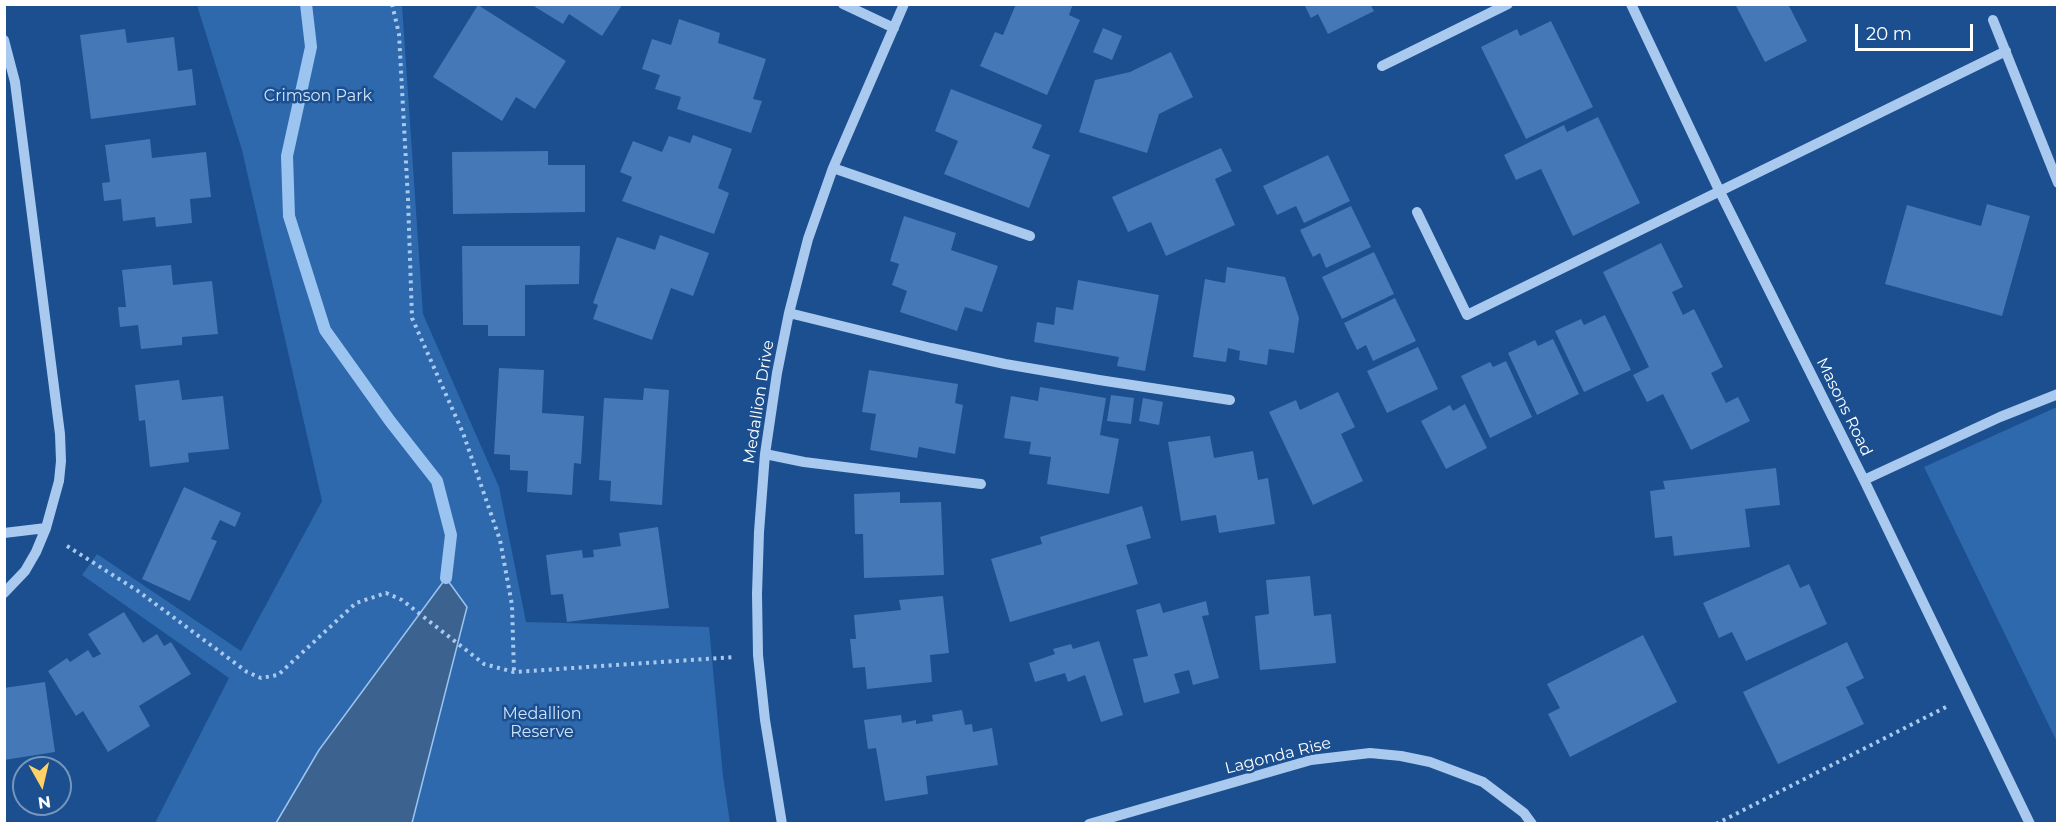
<!DOCTYPE html>
<html>
<head>
<meta charset="utf-8">
<style>
	body { margin:0 }
	#map { position:relative; width:2062px; height:828px; overflow:hidden; background:#1b4f8f; font-family:Montserrat,sans-serif }
	canvas { display:block }
	.frame { position:absolute; inset:0; border:6px solid #fff; pointer-events:none }
	.north { position:absolute; left:12px; top:756px; width:60px; height:60px; box-sizing:border-box; background:#1b4f8f; border:2px solid #7695bc; border-radius:50%; rotate:172deg; font-size:16px; font-weight:700; line-height:24px; text-align:center; color:#fff }
	.north::after { content:''; display:block; margin:auto; width:21px; height:27px; background:#ffd166; clip-path:polygon(50% 0,100% 100%,50% 72%,0 100%) }
	.scale { position:absolute; left:1855px; top:24px; width:118px; height:27px; box-sizing:border-box; border:3px solid #fff; border-top:0; padding-left:8px; font-size:18px; line-height:21px; white-space:nowrap; color:#fff; -webkit-text-stroke:4px #1b4f8f; paint-order:stroke }
</style>
</head>
<body>
<div id="map">
<canvas width="2062" height="828"></canvas>
<div class="frame"></div>
<div class="north">N</div>
<div class="scale">20 m</div>
</div>
<script>
const context = document.querySelector('canvas').getContext('2d');
context.lineJoin = 'round';
function fillPath(path, color) {
  context.fillStyle = color;
  context.fill(path, 'evenodd');
}
function poly(rows) {
  const path = new Path2D();
  for (const r of rows) {
    path.moveTo(r[0], r[1]);
    for (let i = 2; i < r.length; i += 2) path.lineTo(r[i], r[i + 1]);
  }
  return path;
}
function trace(path, color, width, dash) {
  context.strokeStyle = color;
  context.lineWidth = width;
  context.lineCap = dash ? 'butt' : 'round';
  context.setLineDash(dash || []);
  context.stroke(path);
}
function write(font, color, halo, rows, align = 'center') {
  context.font = font + ' Montserrat,sans-serif';
  context.lineWidth = 5;
  context.setLineDash([]);
  context.textBaseline = 'middle';
  context.strokeStyle = halo;
  context.fillStyle = color;
  for (const [text, x, y, turn = 0] of rows) {
    context.save();
    context.translate(x, y);
    context.rotate((+turn || 0) * Math.PI / 180);
    context.textAlign = isNaN(turn) ? turn : align;
    if (halo) context.strokeText(text, 0, 0);
    context.fillText(text, 0, 0);
    context.restore();
  }
}
const green = poly([
	[197,5,402,5,423,314,499,487,526,622,709,627,723,776,730,823,412,823,467,607,446,578,319,750,276,823,155,823,229,678,82,575,97,554,241,651,322,501,242,150],
	[2057,407,2057,742,1924,467]
]);
const water = poly([
	[446,578,467,607,412,823,276,823,319,750,446,578]
]);
const stream = poly([
	[306,4,311,47,287,156,289,216,325,330,390,421,437,481,451,535,446,578]
]);
const building = poly([
	[1016,4,1073,4,1069,15,1080,20,1047,95,980,66,995,32,1003,35],
	[1304,4,1370,4,1374,11,1328,34,1318,14,1311,18],
	[1735,4,1788,4,1807,41,1765,62],
	[478,5,566,61,535,109,516,97,502,121,433,77],
	[532,5,622,5,602,36,569,14,563,24],
	[679,19,720,33,718,43,766,59,753,99,762,101,751,133,677,109,681,97,655,89,660,75,642,69,652,39,671,45],
	[1551,21,1593,107,1526,139,1481,47,1517,29,1520,36],
	[1103,28,1122,36,1112,60,1093,52],
	[125,29,127,43,174,37,178,71,192,69,196,105,91,119,80,35],
	[1171,52,1193,97,1159,114,1147,153,1079,132,1095,80,1130,72],
	[951,89,1042,125,1032,148,1050,155,1029,208,944,174,958,141,935,131],
	[1598,117,1640,203,1573,236,1541,169,1516,180,1504,155,1564,125,1567,132],
	[693,135,732,149,718,188,729,193,714,234,622,201,632,177,620,172,633,141,662,152,669,136,690,143],
	[150,139,152,158,206,152,211,197,190,199,192,223,156,227,155,217,123,221,121,199,104,201,102,183,110,182,105,145],
	[1221,148,1232,171,1215,179,1235,225,1166,256,1151,222,1128,232,1112,197],
	[548,151,548,165,585,165,585,212,453,214,452,152],
	[1328,155,1350,201,1304,223,1296,206,1277,215,1263,186],
	[1987,204,2030,216,2002,316,1885,284,1907,205,1981,226],
	[1351,206,1371,247,1326,268,1320,253,1313,257,1300,230],
	[904,216,956,233,951,250,998,266,982,312,965,307,957,331,900,312,907,291,892,285,899,264,890,261],
	[660,235,709,253,693,296,671,288,652,340,593,319,598,305,593,303,617,237,655,250],
	[1661,243,1683,287,1672,292,1683,315,1694,309,1723,367,1711,373,1726,403,1738,397,1750,421,1691,450,1663,394,1647,402,1633,375,1649,367,1603,272],
	[462,246,580,246,579,284,525,285,525,336,488,336,488,325,463,325],
	[1374,252,1394,294,1342,319,1322,277],
	[171,265,173,285,212,281,218,334,182,337,182,345,141,349,138,325,120,327,118,307,126,307,122,270],
	[1227,267,1285,277,1299,318,1294,353,1269,349,1267,365,1239,360,1240,351,1228,348,1226,362,1193,357,1205,279,1225,283],
	[1078,280,1159,295,1145,371,1117,366,1119,357,1034,342,1037,322,1054,325,1056,307,1073,310],
	[1395,298,1416,341,1373,361,1366,345,1357,350,1344,323],
	[1605,315,1631,370,1584,392,1555,331,1581,319,1584,325],
	[1553,339,1579,394,1537,415,1508,353,1535,340,1538,346],
	[1418,347,1438,389,1387,413,1367,371],
	[1506,361,1532,417,1490,438,1461,376,1490,362,1493,367],
	[499,368,544,370,542,413,584,416,581,464,574,463,572,495,527,492,528,471,510,470,510,455,494,454],
	[869,370,958,384,955,403,963,405,955,454,919,447,917,458,870,450,876,414,862,412],
	[179,380,182,400,223,396,229,449,188,453,189,462,150,467,145,420,139,421,135,385],
	[1040,387,1106,398,1100,435,1119,439,1109,494,1047,484,1051,457,1029,454,1031,442,1004,438,1011,396,1038,401],
	[644,388,669,390,662,505,610,501,611,481,599,480,604,398,643,400],
	[1338,392,1355,427,1341,434,1363,481,1313,505,1269,412,1296,400,1300,410],
	[1111,395,1134,398,1131,424,1107,421],
	[1143,398,1163,402,1159,425,1139,421],
	[1465,404,1487,448,1446,469,1421,421,1450,405,1453,411],
	[1210,436,1214,458,1253,451,1258,480,1268,478,1275,524,1219,533,1216,515,1181,521,1168,442],
	[1776,468,1780,505,1745,509,1750,547,1674,556,1672,536,1655,538,1650,491,1665,489,1663,481],
	[184,487,241,513,235,527,220,520,211,539,217,541,190,601,142,579],
	[900,492,900,503,941,502,944,575,864,578,863,534,855,534,854,494],
	[1142,506,1151,538,1126,545,1138,584,1010,622,991,559,1042,544,1040,537],
	[658,527,669,608,567,622,563,594,551,595,546,555,582,550,583,558,594,557,593,550,621,546,619,533],
	[1789,564,1800,588,1809,584,1827,624,1746,661,1732,632,1719,638,1703,603],
	[1310,576,1314,616,1331,614,1336,663,1260,670,1255,616,1269,614,1266,580],
	[943,596,949,653,930,655,932,682,867,689,865,667,853,668,850,639,856,639,854,615,901,610,899,600],
	[1206,601,1209,615,1202,616,1219,678,1193,685,1189,670,1174,674,1180,693,1144,703,1133,659,1148,656,1136,610,1160,603,1163,613],
	[124,612,143,643,157,634,164,646,171,642,191,674,139,706,150,726,108,752,83,711,76,716,48,671,67,658,70,662,88,650,93,658,101,654,88,634],
	[1643,635,1677,702,1570,757,1548,714,1560,708,1547,684],
	[1099,641,1123,715,1101,722,1085,675,1068,682,1065,673,1035,682,1029,663,1055,654,1053,649,1071,644,1073,649],
	[1847,642,1864,678,1846,687,1864,724,1778,764,1743,692],
	[45,682,55,752,4,760,4,688],
	[962,710,965,725,972,724,973,732,992,728,998,765,926,776,928,794,885,801,876,748,868,749,864,720,901,715,902,723,916,720,916,724,933,721,932,715]
]);
const path = poly([
	[392,4,399,34,408,199,412,318,463,433,500,540,512,605,514,672],
	[67,546,138,591,247,672,261,678,278,675,356,603,386,593,402,600,484,664,514,672,734,657],
	[1716,824,1946,707]
]);
const minor = poly([
	[843,4,894,28],
	[1631,4,1719,190,1864,480,2030,824],
	[1993,20,2058,183],
	[4,40,15,82,60,434,61,461,59,481,46,528,36,552,25,571,4,593],
	[1382,66,1508,4],
	[833,168,1030,236],
	[1417,212,1467,315,2006,51],
	[789,313,931,348,1005,364,1099,380,1230,400],
	[765,454,804,462,981,484],
	[1864,480,2000,417,2058,394],
	[4,533,46,528],
	[782,824,765,720,758,655,757,594,759,532,765,454,777,373,789,313,808,239,833,168,904,4],
	[1089,824,1311,760,1370,753,1401,756,1430,762,1483,782,1524,813,1532,824]
]);
const parkNames = [
	["Crimson Park",318,96],
	["Medallion",542,714],
	["Reserve",542,732]
];
const streetNames = [
	["Medallion Drive",759,402,-81],
	["Masons Road",1844,407,64],
	["Lagonda Rise",1278,756,-14]
];
fillPath(green, '#2e69ad');
fillPath(water, '#3c6290');
trace(water, '#9cc4f0', 1.5);
trace(stream, '#9cc4f0', 12);
fillPath(building, '#4478b7');
trace(path, '#a9c9ee', 4, [3, 4.5]);
trace(minor, '#a9c9ee', 10);
write('16px', '#cfe3fa', '#1b4f8f', parkNames);
write('16px', '#fff', '#1b4f8f', streetNames);
</script>
</body>
</html>
